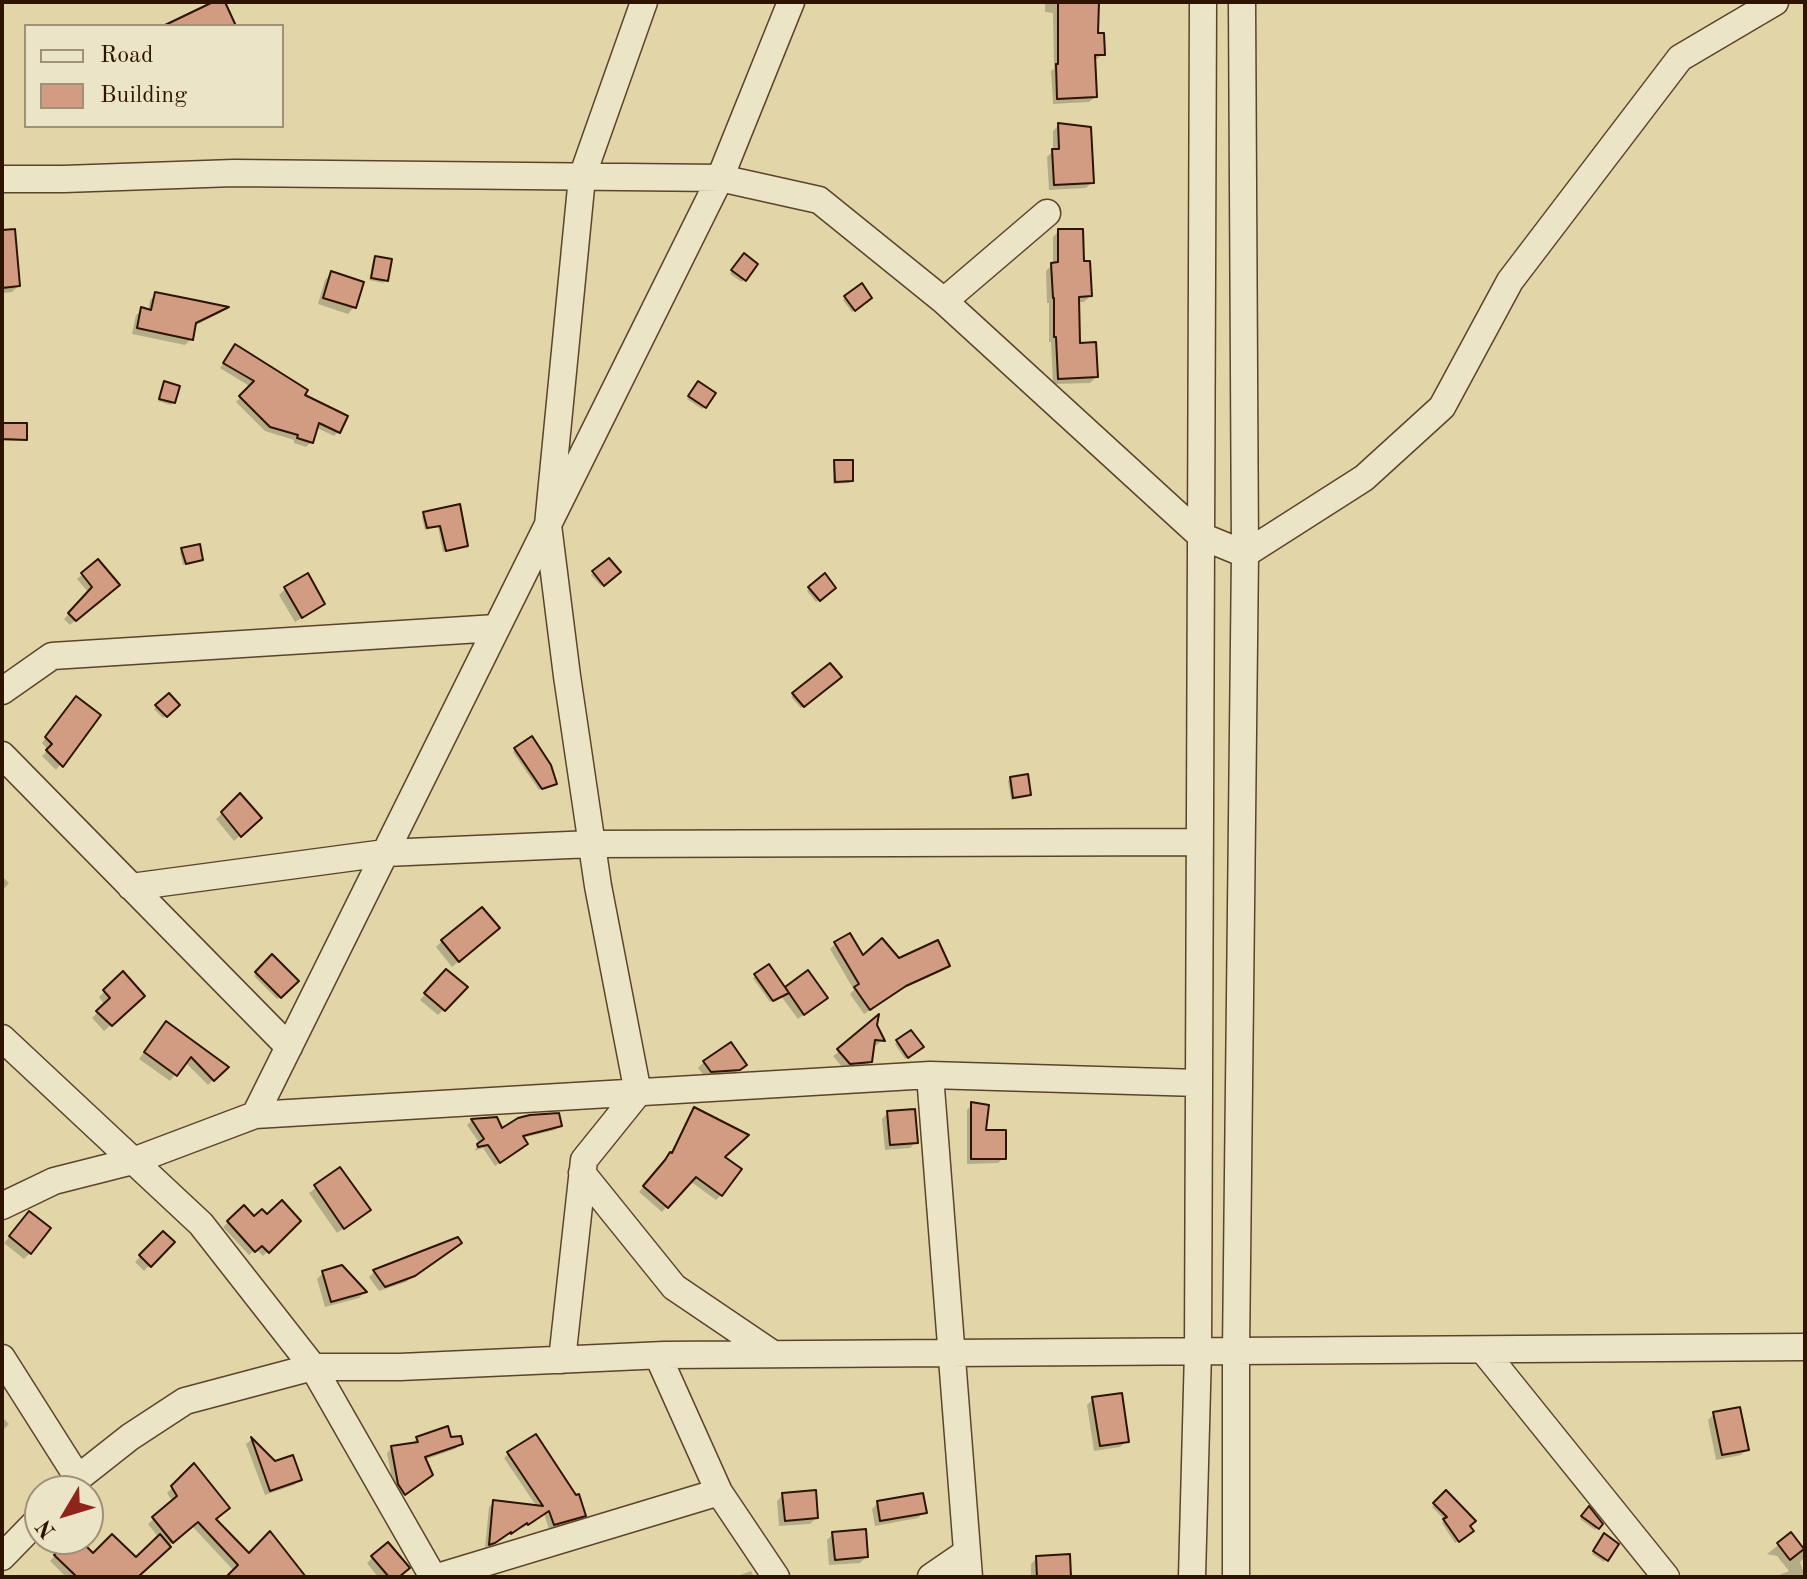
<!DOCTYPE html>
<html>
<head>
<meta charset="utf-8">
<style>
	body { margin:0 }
	#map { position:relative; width:1807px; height:1579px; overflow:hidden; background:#e2d6a9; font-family:"Old Standard TT",serif }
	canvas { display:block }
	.frame { position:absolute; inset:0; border:4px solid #2d1300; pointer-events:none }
	.legend { position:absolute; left:24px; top:24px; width:260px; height:104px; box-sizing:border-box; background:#ece4c7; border:2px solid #a09077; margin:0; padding:10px 14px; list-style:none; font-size:24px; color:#2d1300 }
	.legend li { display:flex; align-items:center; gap:16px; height:40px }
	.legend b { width:40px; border:2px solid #a09077 }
	.north { position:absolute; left:24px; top:1475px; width:80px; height:80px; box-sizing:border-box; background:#ece4c7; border:2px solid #a09077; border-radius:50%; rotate:232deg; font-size:22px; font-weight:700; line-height:32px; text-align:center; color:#2d1300 }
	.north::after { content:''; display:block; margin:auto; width:28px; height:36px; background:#8f2418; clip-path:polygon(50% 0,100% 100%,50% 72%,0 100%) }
</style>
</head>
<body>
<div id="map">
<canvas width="1807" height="1579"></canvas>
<div class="frame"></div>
<ul class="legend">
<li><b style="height:10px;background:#ece4c7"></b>Road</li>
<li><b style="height:22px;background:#d19c81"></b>Building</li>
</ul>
<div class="north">N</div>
</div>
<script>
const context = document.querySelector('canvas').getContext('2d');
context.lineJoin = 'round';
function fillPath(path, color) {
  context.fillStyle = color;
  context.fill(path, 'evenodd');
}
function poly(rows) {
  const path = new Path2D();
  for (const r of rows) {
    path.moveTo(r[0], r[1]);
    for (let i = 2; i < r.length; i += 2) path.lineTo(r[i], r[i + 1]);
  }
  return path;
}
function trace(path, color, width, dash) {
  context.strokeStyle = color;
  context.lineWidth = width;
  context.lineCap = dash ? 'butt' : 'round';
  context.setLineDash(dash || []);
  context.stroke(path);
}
const shadow = poly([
	[1045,2,1097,2,1096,35,1103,54,1097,59,1093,59,1095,97,1089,102,1053,104,1051,71,1054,69,1053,13,1045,12],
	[1059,125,1092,182,1086,188,1049,190,1047,157,1053,151,1053,131],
	[1059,231,1082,263,1090,296,1084,302,1077,302,1078,345,1096,377,1090,383,1053,384,1051,342,1049,342,1049,303,1047,303,1046,271,1053,264,1053,237],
	[2,258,18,286,12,292,2,293],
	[376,258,386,280,383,283,369,280,373,261],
	[741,258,756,264,742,282,730,274],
	[331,274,354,307,348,314,318,304,325,280],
	[156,294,225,308,220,313,194,326,191,339,185,345,132,334,136,315,142,310,148,311,150,300],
	[846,297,867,300,852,312,843,300],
	[235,346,302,396,338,432,334,436,315,427,311,442,306,447,294,443,294,440,265,431,236,402,251,387,220,368],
	[165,383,173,402,171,405,158,401],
	[696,386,705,407,702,409,687,399],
	[2,425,25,439,22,441,2,441],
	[835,462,851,481,849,483,833,484,833,465],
	[459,506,466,546,463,548,443,552,438,527,425,530,422,517,424,514],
	[182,550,201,559,199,561,183,565,180,552],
	[609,561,618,572,601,586,591,575],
	[97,562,112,589,70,625,64,619,89,593,77,579],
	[307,576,323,603,317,609,295,622,279,595,285,589],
	[824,576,834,588,816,602,807,591],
	[830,666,839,677,801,708,791,697],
	[169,696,177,705,163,718,154,709],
	[71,703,99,715,56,770,42,756,48,750,42,743],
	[515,749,555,783,539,790,513,752],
	[1010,779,1029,794,1026,797,1011,800,1008,781],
	[240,796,260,818,234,841,216,819],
	[2,876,9,883,2,891],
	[491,934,452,967,436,947,442,941],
	[835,944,862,958,947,966,942,971,898,991,864,1014,850,994,854,990,830,949],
	[272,957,296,981,277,999,254,976],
	[769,966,784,990,807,973,819,1004,798,1019,781,996,770,1002,753,978],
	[123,974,143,996,104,1031,92,1018,105,1005,99,997],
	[440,977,465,987,438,1015,420,1000],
	[875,1026,882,1040,877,1045,872,1045,870,1062,864,1067,844,1069,833,1056],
	[161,1029,226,1067,208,1085,185,1062,170,1081,139,1059],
	[898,1041,919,1049,905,1059,895,1044],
	[704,1062,744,1065,732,1076,705,1077,698,1068],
	[972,1105,984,1132,1004,1158,998,1163,967,1164,967,1110],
	[695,1109,722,1157,721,1195,716,1200,690,1181,662,1212,639,1192,670,1154,690,1114],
	[888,1113,916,1142,910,1148,885,1150,882,1119],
	[496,1119,501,1131,560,1125,555,1130,522,1138,521,1149,495,1166,483,1148,474,1151,480,1144,467,1125,471,1121],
	[340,1169,362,1216,337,1233,309,1193],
	[244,1207,254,1218,267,1217,298,1221,263,1256,256,1249,249,1255,223,1227],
	[24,1220,30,1253,24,1259,4,1243],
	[163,1233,172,1242,144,1271,135,1262],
	[458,1240,453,1248,406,1282,379,1291,369,1277,374,1272],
	[323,1273,365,1292,359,1298,325,1307,317,1279],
	[1093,1399,1127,1441,1120,1447,1094,1451,1087,1405],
	[1714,1414,1747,1449,1741,1455,1716,1460,1708,1420],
	[2,1417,9,1424,2,1431],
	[417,1439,450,1439,460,1444,455,1449,424,1460,425,1480,399,1498,394,1489,387,1453,392,1448,410,1445],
	[251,1440,275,1463,300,1479,294,1485,265,1495,246,1444],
	[509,1453,584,1515,579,1520,549,1529,544,1514,523,1528,521,1526,485,1548,489,1507,494,1502,537,1507,504,1458],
	[194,1466,214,1519,249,1555,304,1577,228,1577,234,1571,192,1526,168,1546,137,1577,66,1577,50,1561,71,1539,76,1539,93,1556,136,1560,159,1538,148,1524,173,1502,167,1493],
	[1446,1493,1468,1526,1469,1534,1455,1543,1442,1523,1445,1520,1432,1507],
	[783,1495,816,1518,810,1524,779,1526,777,1501],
	[878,1503,924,1512,918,1518,875,1526,872,1509],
	[1588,1509,1600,1524,1595,1530,1580,1519],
	[833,1534,866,1557,860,1563,829,1565,827,1540],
	[1792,1534,1805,1554,1805,1557,1800,1562,1805,1577,1774,1577,1789,1571,1777,1556,1767,1554],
	[1602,1538,1616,1544,1604,1562,1592,1554],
	[373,1557,398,1577,378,1577,367,1563],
	[1037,1558,1069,1577,1031,1577,1031,1564],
	[751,1571,754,1577,735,1577]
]);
const building = poly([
	[213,2,225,2,236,26,163,26,213,2],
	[1058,2,1099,2,1098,33,1104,33,1105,55,1095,55,1097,97,1057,99,1056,64,1058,64,1058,2],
	[1058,123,1091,127,1094,183,1054,185,1052,149,1059,149,1058,123],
	[15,229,20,286,2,288,2,230,15,229],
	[1058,229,1083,229,1084,261,1090,261,1092,296,1079,297,1080,343,1096,342,1098,377,1058,379,1056,337,1054,337,1054,298,1053,298,1051,263,1058,262,1058,229],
	[744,253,758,264,746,281,731,270,744,253],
	[375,256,392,259,388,281,371,278,375,256],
	[331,271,364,282,356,308,323,298,331,271],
	[862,283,872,298,855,311,844,296,862,283],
	[155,292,195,300,229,307,196,323,193,340,137,328,141,307,151,310,155,292],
	[235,344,308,390,305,395,348,416,340,433,319,423,313,443,297,438,298,435,270,427,239,396,254,381,223,363,235,344],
	[164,381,180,386,175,403,159,399,164,381],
	[698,381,716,393,706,408,688,396,698,381],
	[2,423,27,423,27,440,2,439,2,423],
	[834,460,853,460,853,481,835,482,834,460],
	[460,504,468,546,446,551,440,526,427,528,423,512,460,504],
	[200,544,203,560,186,564,181,548,200,544],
	[609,558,621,572,604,586,592,571,609,558],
	[98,559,120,585,76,621,68,613,92,587,81,573,98,559],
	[308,573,325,604,302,618,284,587,308,573],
	[825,573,836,588,820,601,808,587,825,573],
	[830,663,842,677,804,707,792,693,830,663],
	[169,693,180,705,167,717,155,705,169,693],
	[76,696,101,715,63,767,46,750,52,744,45,737,76,696],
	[532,736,551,765,557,784,542,789,514,748,532,736],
	[1028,774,1031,795,1013,798,1010,777,1028,774],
	[240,793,262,818,241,837,221,812,240,793],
	[482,907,500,928,459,962,441,940,482,907],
	[850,933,863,955,882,938,899,958,938,940,950,966,906,986,870,1010,854,987,859,984,834,942,850,933],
	[272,954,299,981,281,998,255,972,272,954],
	[769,964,789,993,773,1001,754,974,769,964],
	[446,969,468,987,445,1011,424,993,446,969],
	[808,970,828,998,804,1015,785,987,808,970],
	[123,971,145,996,112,1026,96,1011,110,998,103,990,123,971],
	[879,1014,877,1025,885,1041,875,1040,872,1062,850,1064,837,1049,879,1014],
	[166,1021,181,1032,229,1067,214,1081,191,1057,177,1076,144,1052,166,1021],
	[911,1030,924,1047,908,1058,896,1040,911,1030],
	[731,1042,747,1065,740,1070,711,1072,703,1061,731,1042],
	[971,1102,989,1105,986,1130,1006,1130,1006,1159,971,1159,971,1102],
	[694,1107,749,1135,725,1157,742,1169,722,1196,696,1177,668,1208,643,1186,665,1160,670,1152,672,1153,694,1107],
	[915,1109,918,1143,890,1145,887,1111,915,1109],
	[559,1113,562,1126,523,1136,528,1144,500,1163,488,1145,478,1147,477,1144,484,1139,471,1119,497,1117,502,1128,518,1118,530,1115,559,1113],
	[340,1167,371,1210,344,1229,314,1185,340,1167],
	[282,1200,301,1221,269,1253,262,1246,255,1252,227,1221,244,1205,254,1216,262,1209,267,1214,282,1200],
	[29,1211,51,1228,31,1254,9,1236,29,1211],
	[163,1231,175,1242,151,1267,139,1255,163,1231],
	[458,1237,462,1243,415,1276,385,1287,373,1270,458,1237],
	[342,1265,367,1292,331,1302,322,1271,342,1265],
	[1122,1393,1129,1442,1100,1446,1092,1397,1122,1393],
	[1740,1407,1749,1450,1722,1455,1713,1412,1740,1407],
	[448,1426,451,1437,461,1436,463,1444,425,1457,433,1475,405,1495,398,1484,391,1446,418,1442,416,1437,448,1426],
	[536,1434,576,1495,579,1494,586,1516,554,1525,549,1511,528,1525,527,1523,511,1534,511,1532,495,1543,489,1545,493,1500,543,1506,507,1452,536,1434],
	[251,1437,275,1461,293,1455,302,1480,270,1491,251,1437],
	[194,1463,230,1508,216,1519,249,1553,270,1531,306,1577,226,1577,238,1565,198,1522,173,1543,152,1517,177,1496,171,1486,194,1463],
	[816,1490,818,1518,785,1521,782,1493,816,1490],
	[1446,1490,1476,1521,1470,1526,1474,1531,1459,1542,1443,1519,1447,1517,1433,1503,1446,1490],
	[923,1493,927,1513,880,1521,877,1501,923,1493],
	[1589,1506,1603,1524,1599,1529,1581,1516,1589,1506],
	[866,1529,868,1557,835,1560,832,1532,866,1529],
	[1791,1532,1804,1549,1790,1560,1777,1543,1791,1532],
	[1604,1533,1619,1544,1608,1561,1593,1551,1604,1533],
	[112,1534,136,1557,160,1534,171,1547,138,1577,77,1577,54,1555,69,1539,79,1539,93,1553,112,1534],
	[388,1542,410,1568,399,1577,389,1577,371,1556,388,1542],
	[1070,1554,1071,1577,1037,1577,1036,1556,1070,1554]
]);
const minor = poly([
	[2,179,64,179,234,173,720,178,819,200,944,301,1201,536,1245,554],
	[944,301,1047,213],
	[1245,554,1364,478,1442,407,1510,281,1680,58,1775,2],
	[2,691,52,656,496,628],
	[2,755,289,1047],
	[131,887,385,853,592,844,1200,842],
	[2,1038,201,1224,313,1367,433,1577],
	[930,1075,1199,1083],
	[255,1115,930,1075,969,1577],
	[582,1173,674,1287,773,1354],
	[2,1206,54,1181,133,1161,255,1115,720,178,791,2],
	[1483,1350,1666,1577],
	[658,1356,719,1492,776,1577],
	[2,1358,78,1478],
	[562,1360,584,1160,638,1093,598,886,567,676,548,525,582,177,644,2],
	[66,1491,78,1478,130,1437,185,1401,313,1367,400,1367,664,1355,1805,1347],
	[2,1557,40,1518],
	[438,1577,719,1492],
	[931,1577,966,1553],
	[1192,1577,1198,1351,1203,2],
	[1236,1577,1236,1351,1245,554,1242,2]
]);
fillPath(shadow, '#0003');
fillPath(building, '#d19c81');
trace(building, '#2d1300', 2);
trace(minor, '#5a442a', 29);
trace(minor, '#ece4c7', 26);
</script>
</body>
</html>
